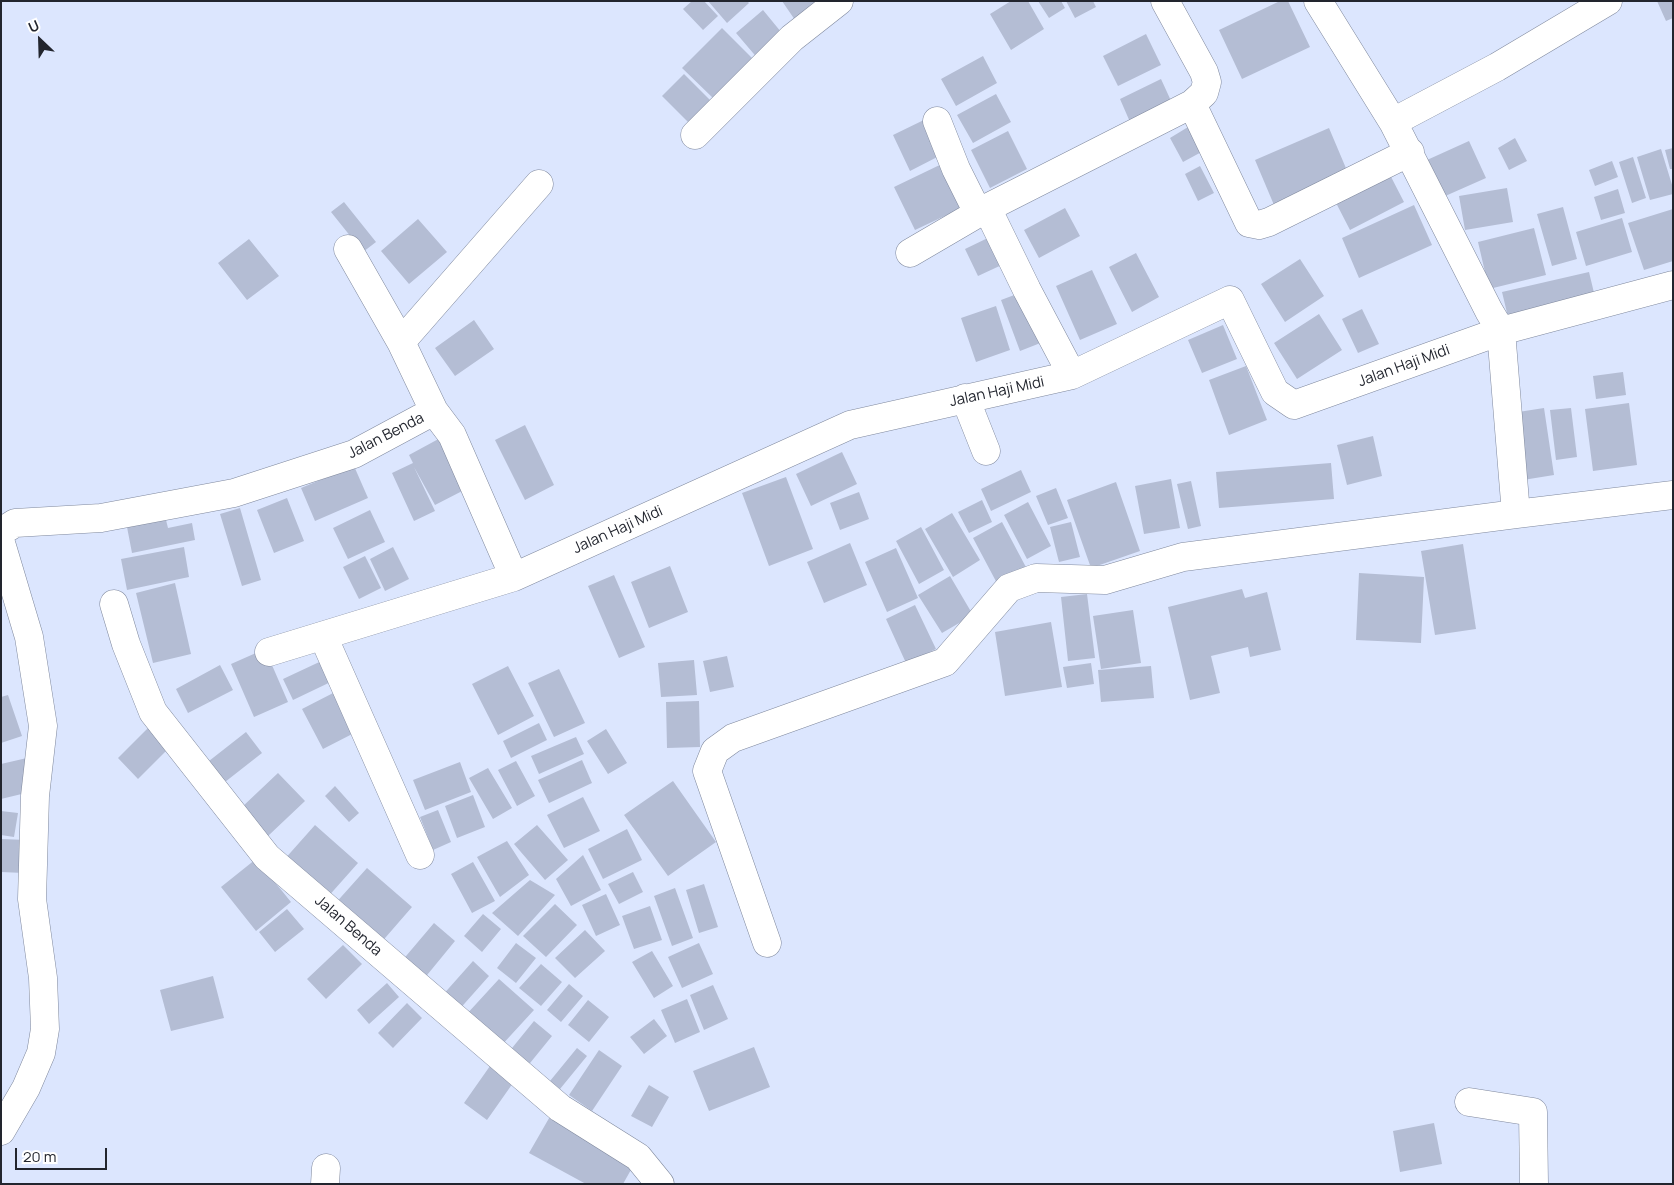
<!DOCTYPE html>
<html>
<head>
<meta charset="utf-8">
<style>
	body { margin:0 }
	#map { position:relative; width:1674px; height:1185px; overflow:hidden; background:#dce6fe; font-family:Manrope,sans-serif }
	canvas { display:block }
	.frame { position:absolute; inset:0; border:2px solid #22252e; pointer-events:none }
	.north { position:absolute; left:15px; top:15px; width:50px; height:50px; -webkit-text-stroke:4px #fff; paint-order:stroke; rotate:336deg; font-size:14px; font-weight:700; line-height:20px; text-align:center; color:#22252e }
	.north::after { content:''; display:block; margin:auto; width:18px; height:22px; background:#22252e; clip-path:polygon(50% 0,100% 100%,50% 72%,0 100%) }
	.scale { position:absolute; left:15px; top:1148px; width:92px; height:22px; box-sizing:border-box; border:2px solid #22252e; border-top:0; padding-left:6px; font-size:15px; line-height:18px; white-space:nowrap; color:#22252e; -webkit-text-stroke:4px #fff; paint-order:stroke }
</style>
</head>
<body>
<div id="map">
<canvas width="1674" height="1185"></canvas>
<div class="frame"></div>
<div class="north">U</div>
<div class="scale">20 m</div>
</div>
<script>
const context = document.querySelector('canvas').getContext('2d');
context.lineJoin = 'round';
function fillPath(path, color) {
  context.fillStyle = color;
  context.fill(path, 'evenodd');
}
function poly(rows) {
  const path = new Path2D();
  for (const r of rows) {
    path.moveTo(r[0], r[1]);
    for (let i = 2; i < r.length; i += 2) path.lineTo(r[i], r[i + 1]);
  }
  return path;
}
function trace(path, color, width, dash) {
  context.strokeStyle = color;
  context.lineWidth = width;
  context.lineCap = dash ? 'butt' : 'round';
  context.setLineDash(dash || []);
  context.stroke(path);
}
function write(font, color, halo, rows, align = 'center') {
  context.font = font + ' Manrope,sans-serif';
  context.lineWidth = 4;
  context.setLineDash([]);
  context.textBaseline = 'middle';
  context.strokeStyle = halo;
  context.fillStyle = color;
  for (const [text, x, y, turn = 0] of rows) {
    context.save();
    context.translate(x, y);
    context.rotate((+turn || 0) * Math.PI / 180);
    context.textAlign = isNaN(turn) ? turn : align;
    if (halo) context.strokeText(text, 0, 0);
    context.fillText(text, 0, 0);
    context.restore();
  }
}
const building = poly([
	[692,1,704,1,718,16,703,30,683,9],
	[708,1,747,1,749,3,727,23],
	[782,1,823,1,795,20],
	[1011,1,1028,1,1044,29,1011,50,990,14],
	[1038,1,1061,1,1065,8,1049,18],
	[1066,1,1093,1,1096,7,1075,18],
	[1280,1,1288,1,1310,47,1242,79,1219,30],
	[1657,1,1673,1,1673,18,1666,21],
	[763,10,786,38,759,60,736,33],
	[722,28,753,59,714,99,682,68],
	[1146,34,1161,65,1118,86,1103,56],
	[983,56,997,83,956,106,941,79],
	[684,74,715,105,693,127,662,96],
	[1161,79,1172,103,1130,122,1120,99],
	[996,94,1011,122,973,143,957,115],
	[930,117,947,152,910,171,893,135],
	[1193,124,1207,149,1183,162,1170,138],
	[1329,128,1348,173,1274,205,1255,160],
	[1008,131,1027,169,990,188,971,150],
	[1515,138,1527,161,1509,170,1498,148],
	[1469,141,1486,178,1443,197,1427,160],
	[1673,148,1673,169,1670,169,1665,150],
	[1661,149,1673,188,1673,194,1650,200,1637,157],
	[1633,157,1646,198,1632,203,1619,162],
	[948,161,968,205,915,230,894,187],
	[1612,161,1618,177,1595,186,1589,170],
	[1200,166,1214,193,1198,201,1185,174],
	[1388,171,1404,202,1350,230,1334,199],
	[1507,188,1513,222,1465,230,1459,196],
	[1618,189,1625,213,1601,220,1594,197],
	[344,202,376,242,363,252,331,212],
	[1414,205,1432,245,1359,278,1342,238],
	[1563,207,1577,259,1552,266,1537,214],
	[1065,208,1080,236,1039,258,1024,230],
	[1673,209,1673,261,1644,270,1628,223],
	[1622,218,1632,252,1586,266,1576,232],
	[418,219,447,252,409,284,381,251],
	[1534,228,1546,275,1489,289,1478,242],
	[994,235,1006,263,978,276,965,249],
	[249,239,279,276,247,300,218,263],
	[1136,253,1159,297,1132,312,1109,267],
	[1300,259,1324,296,1285,322,1261,284],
	[1092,270,1117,324,1080,340,1056,286],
	[1589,272,1595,297,1508,317,1502,292],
	[1025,291,1043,342,1020,351,1001,300],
	[996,306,1010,350,976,362,961,318],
	[1362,309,1379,344,1358,353,1342,319],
	[1319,314,1342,350,1297,379,1274,343],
	[474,320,494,349,455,376,435,348],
	[1223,325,1237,359,1202,373,1188,340],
	[1246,366,1267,420,1229,435,1209,380],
	[1623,372,1626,395,1596,399,1593,376],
	[1629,403,1637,465,1593,471,1585,409],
	[1544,408,1554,475,1523,480,1512,413],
	[1571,408,1577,457,1556,460,1550,410],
	[525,425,554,485,525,500,495,440],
	[444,436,470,487,435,505,414,467,435,511,414,521,392,473,413,463,409,455],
	[1373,436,1382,476,1347,485,1337,445],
	[842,452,857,484,811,506,796,474],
	[1331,463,1334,499,1219,508,1216,472],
	[354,466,368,498,315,521,301,488],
	[1021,470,1031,492,991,511,981,489],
	[786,477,813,549,769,566,742,493],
	[1171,479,1180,528,1144,534,1135,486],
	[1191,481,1201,526,1188,529,1177,484],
	[1116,482,1140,551,1091,568,1067,500],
	[1056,488,1068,518,1048,525,1036,496],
	[859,492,869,519,840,530,830,503],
	[287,498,304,541,274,553,257,510],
	[982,500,992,522,969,533,958,512],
	[1028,502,1051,546,1027,559,1004,515],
	[240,508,261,580,242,586,220,514],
	[370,510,385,542,348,559,333,528],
	[952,513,980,560,953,577,925,529],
	[166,520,168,528,192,523,195,540,132,553,127,527],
	[1002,522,1028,571,999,587,973,538],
	[1071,522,1080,557,1059,562,1050,527],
	[921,527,944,570,919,584,896,541],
	[850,543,867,585,824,603,807,562],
	[1463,544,1476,629,1435,635,1421,551],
	[184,547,189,577,127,590,121,559],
	[393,547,409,579,385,591,370,559],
	[896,548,918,598,887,612,865,562],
	[365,556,381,588,359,599,343,567],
	[670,566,688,612,649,628,631,582],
	[1359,573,1424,577,1421,643,1356,640],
	[614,575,645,647,619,658,588,586],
	[950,576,973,615,942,633,918,595],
	[175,583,191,654,153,663,136,593],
	[1242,589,1245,598,1267,592,1281,650,1250,657,1248,647,1211,656,1220,693,1190,700,1168,607],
	[1087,594,1095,658,1068,661,1061,597],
	[915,605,936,649,906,663,886,619],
	[1133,610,1141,663,1101,669,1093,616],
	[1051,622,1062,687,1005,696,995,632],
	[265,649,288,702,254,717,231,664],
	[727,656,734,687,710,692,703,661],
	[330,657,339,678,293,700,283,679],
	[694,660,697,695,661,697,658,663],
	[1091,663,1094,684,1067,688,1063,667],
	[220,665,233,690,188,713,176,689],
	[508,666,534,716,498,735,472,684],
	[1151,666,1154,698,1101,702,1098,670],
	[559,669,585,723,554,737,528,683],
	[339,690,360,730,323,749,302,709],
	[8,695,22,736,1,743,1,697],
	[699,701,700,747,667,748,666,702],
	[539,723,547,740,511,758,503,741],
	[151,725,172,745,138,779,118,758],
	[606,729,627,763,608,774,587,741],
	[246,732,262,753,225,782,209,761],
	[576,737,584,754,539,774,531,756],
	[27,758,34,791,1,799,1,764],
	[582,760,592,783,549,803,538,780],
	[516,761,535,796,517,806,498,770],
	[460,762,471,792,425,810,413,780],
	[488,768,512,808,493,819,469,778],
	[278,773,305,801,268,836,241,808],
	[673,781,716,842,668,876,624,815],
	[335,786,359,813,349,822,325,796],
	[473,795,485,827,457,838,445,806],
	[583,797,600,831,564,848,547,815],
	[438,810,451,842,433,850,420,817],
	[1,811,18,813,14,837,1,835],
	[315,825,358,863,326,899,283,861],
	[537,825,568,860,545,880,514,844],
	[627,829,642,860,603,879,588,849],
	[1,839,27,840,24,873,1,872],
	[507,841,529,875,500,897,477,857],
	[583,855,601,890,571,906,556,879],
	[256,859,291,902,256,931,221,887],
	[473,862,495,901,472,913,451,874],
	[367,868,412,907,379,945,333,906],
	[633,872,643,892,619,904,608,884],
	[530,880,555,895,518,936,492,913],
	[704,884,718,927,699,933,686,890],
	[675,888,693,938,672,946,654,896],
	[606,894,620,925,596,936,582,905],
	[555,904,577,925,546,957,523,936],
	[650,906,662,940,634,949,622,916],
	[287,909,304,929,275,952,259,932],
	[483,914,501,929,482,952,464,936],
	[434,923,455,941,423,980,401,962],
	[585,930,605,951,575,978,555,958],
	[516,943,536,958,516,983,497,968],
	[699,943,713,974,682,988,668,957],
	[343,945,362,964,326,999,307,979],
	[652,951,673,986,654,998,632,962],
	[473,961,489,976,457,1012,441,997],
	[541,964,562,982,541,1006,519,988],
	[213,976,224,1018,171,1031,160,990],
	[499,979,534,1010,500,1047,465,1016],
	[387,983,399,997,369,1024,357,1010],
	[569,984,583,996,561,1022,547,1010],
	[713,985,728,1019,704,1030,690,995],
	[687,999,700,1032,675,1043,661,1010],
	[588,1000,609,1017,589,1042,568,1025],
	[407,1003,422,1018,393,1048,378,1033],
	[654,1019,667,1036,644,1054,630,1037],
	[534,1021,552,1036,526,1068,508,1053],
	[754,1047,770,1087,709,1111,693,1071],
	[577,1048,587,1056,560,1089,550,1081],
	[599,1050,622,1066,592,1111,569,1095],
	[490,1066,513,1083,487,1120,464,1103],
	[649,1085,669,1097,652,1127,631,1116],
	[552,1113,637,1159,623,1184,586,1184,529,1153],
	[1434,1123,1442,1164,1400,1172,1393,1131]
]);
const street = poly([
	[1318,1,1393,122,1489,311,1501,331,1516,514],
	[1192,104,1249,223,1259,225,1269,222,1410,152],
	[937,121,956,169,978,213],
	[1393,122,1497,67,1608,1],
	[695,135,792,38,839,1],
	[987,208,1027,290,1072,375],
	[348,249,401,342,434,411,452,435,514,577],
	[910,253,987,208,1192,104,1204,93,1207,82,1204,72,1165,1],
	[401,342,539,184],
	[965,398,986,451],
	[1,534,4,530,15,523,101,518,234,493,354,454,434,411],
	[1,543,29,637,43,726,35,796,32,899,43,978,45,1029,41,1053,26,1088,1,1131],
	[114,604,126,644,153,712,267,857,560,1108,638,1157,660,1184],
	[323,636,420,855],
	[269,652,514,577,850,425,1072,375,1230,300,1275,392,1294,405,1501,331,1673,285],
	[767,943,707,771,715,751,733,738,945,662,1009,588,1036,578,1105,580,1183,557,1516,514,1673,495],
	[1469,1102,1533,1112,1534,1184],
	[325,1184,326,1168]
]);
const streetNames = [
	["Jalan Haji Midi",1404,366,-20],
	["Jalan Haji Midi",997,392,-12],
	["Jalan Benda",386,436,-27],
	["Jalan Haji Midi",618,530,-24],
	["Jalan Benda",348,926,41]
];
fillPath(building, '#b4bdd4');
trace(street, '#7f889d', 29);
trace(street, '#fff', 28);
write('15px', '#22252e', '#fff', streetNames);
</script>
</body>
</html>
